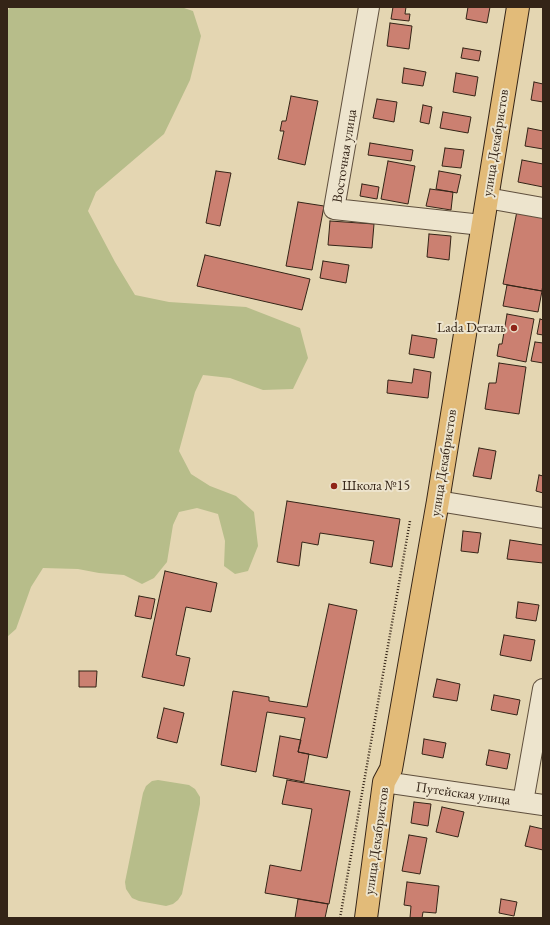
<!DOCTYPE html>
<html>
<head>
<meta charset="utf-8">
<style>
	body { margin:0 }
	#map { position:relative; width:550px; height:925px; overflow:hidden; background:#e4d6b2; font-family:"EB Garamond",serif }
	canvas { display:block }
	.frame { position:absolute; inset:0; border:8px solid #342417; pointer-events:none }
</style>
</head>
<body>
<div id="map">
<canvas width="550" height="925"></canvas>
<div class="frame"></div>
</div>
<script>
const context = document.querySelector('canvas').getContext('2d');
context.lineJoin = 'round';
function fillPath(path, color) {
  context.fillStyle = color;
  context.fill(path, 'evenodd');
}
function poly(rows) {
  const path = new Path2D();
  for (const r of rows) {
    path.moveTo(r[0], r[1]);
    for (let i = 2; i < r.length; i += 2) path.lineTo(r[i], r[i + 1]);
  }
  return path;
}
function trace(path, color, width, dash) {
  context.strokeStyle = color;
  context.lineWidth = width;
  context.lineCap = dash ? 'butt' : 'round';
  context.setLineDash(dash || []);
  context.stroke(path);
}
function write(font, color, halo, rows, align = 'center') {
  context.font = font + ' "EB Garamond",serif';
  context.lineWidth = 4;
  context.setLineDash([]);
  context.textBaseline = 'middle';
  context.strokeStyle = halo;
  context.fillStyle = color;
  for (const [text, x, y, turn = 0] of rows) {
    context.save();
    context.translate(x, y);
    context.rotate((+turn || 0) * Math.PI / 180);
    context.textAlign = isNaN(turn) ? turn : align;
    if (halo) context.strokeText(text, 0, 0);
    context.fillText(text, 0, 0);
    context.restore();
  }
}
const green = poly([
	[10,7,181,7,193,11,201,36,190,80,164,134,96,192,88,211,115,262,135,295,169,302,246,307,300,328,308,358,293,389,263,390,230,378,203,375,195,392,179,451,191,474,210,486,236,496,254,512,258,546,248,571,235,574,224,566,225,541,218,514,197,508,179,512,173,525,167,562,154,578,142,584,124,575,99,573,78,569,43,568,31,587,16,629,7,637,7,12],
	[158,780,189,785,195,789,200,797,200,804,182,894,178,900,173,904,166,906,139,901,132,898,126,889,125,882,143,793,146,786,152,781]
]);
const building = poly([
	[393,7,406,7,405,14,410,14,409,21,391,19,393,7],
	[468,7,490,7,487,23,466,19,468,7],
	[390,23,412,26,409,49,387,46,390,23],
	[463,48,481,51,479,61,461,58,463,48],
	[404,68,426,72,423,86,402,83,404,68],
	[456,73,478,77,475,96,453,92,456,73],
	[534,82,543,84,543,102,531,100,534,82],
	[291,96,318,101,305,165,278,159,284,131,280,131,282,121,286,121,291,96],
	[377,99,397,102,394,122,373,118,377,99],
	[423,105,432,107,429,124,420,122,423,105],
	[443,112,471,117,468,133,440,128,443,112],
	[528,128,543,131,543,149,525,146,528,128],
	[370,143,413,150,411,161,368,155,370,143],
	[445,148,464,150,461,168,442,166,445,148],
	[522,160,543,164,543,187,518,182,522,160],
	[388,161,415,166,408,204,381,199,388,161],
	[216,171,231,173,220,226,206,223,216,171],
	[439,171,461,175,457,193,436,189,439,171],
	[362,184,379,187,377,199,360,196,362,184],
	[430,189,453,192,451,210,426,206,430,189],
	[298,202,324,206,312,270,286,266,298,202],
	[517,211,543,216,543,284,542,291,503,284,517,211],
	[330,221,374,224,372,248,328,245,330,221],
	[429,234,451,236,449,260,427,257,429,234],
	[205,255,310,279,302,310,197,286,205,255],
	[323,261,349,265,346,283,320,278,323,261],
	[507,285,542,291,538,312,503,306,507,285],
	[507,314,534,319,526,362,497,356,499,344,502,344,507,314],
	[540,319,543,320,543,335,537,334,540,319],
	[412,335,437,339,434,358,409,354,412,335],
	[535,342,543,343,543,363,531,361,535,342],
	[499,363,526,367,519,414,485,409,489,383,496,383,499,363],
	[414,369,431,372,428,398,387,393,388,380,412,383,414,369],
	[479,448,496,451,491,479,473,476,479,448],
	[539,475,543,476,543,493,536,491,539,475],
	[287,501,400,519,392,567,370,563,374,541,320,533,318,545,302,542,299,566,277,562,287,501],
	[463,531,481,533,478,553,461,551,463,531],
	[510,540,543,545,543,563,507,559,510,540],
	[165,571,217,583,211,612,186,607,176,655,190,658,184,686,142,677,165,571],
	[139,596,155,599,151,619,135,616,139,596],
	[518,602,539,605,536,621,516,618,518,602],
	[329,604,357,610,327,758,298,752,305,718,267,712,256,772,221,765,233,691,269,697,269,701,307,707,329,604],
	[504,635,535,640,531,661,500,655,504,635],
	[79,671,97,671,96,687,79,687,79,671],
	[437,679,460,684,457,701,433,697,437,679],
	[494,695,520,700,517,715,491,710,494,695],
	[164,708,184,713,177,743,157,738,164,708],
	[280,736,301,740,298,752,309,754,304,782,273,776,280,736],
	[424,739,446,743,443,758,422,754,424,739],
	[489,750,510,754,507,769,486,765,489,750],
	[287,780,350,791,329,904,265,893,270,865,301,871,312,809,282,804,287,780],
	[414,802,431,804,428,826,411,823,414,802],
	[442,807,464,812,458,837,436,832,442,807],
	[530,826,543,829,543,850,525,846,530,826],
	[409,835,427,838,420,874,402,871,409,835],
	[407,882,439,886,436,913,423,912,422,918,410,918,411,906,404,905,407,882],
	[298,899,328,904,325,918,295,918,298,899],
	[501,899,517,902,514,916,499,913,501,899]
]);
const path = poly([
	[340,918,410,521]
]);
const minor = poly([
	[369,7,334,209,482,225],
	[487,198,543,208],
	[438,501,543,518],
	[384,782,543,805],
	[523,802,543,689]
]);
const major = poly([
	[366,918,384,782,391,769,438,501,518,7]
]);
const markers = [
	[514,328,4,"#8f2418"],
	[334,486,4,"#8f2418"]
];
const streetNames = [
	["улица Декабристов",496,143,-81],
	["Восточная улица",345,156,-81],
	["улица Декабристов",444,463,-81],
	["Путейская улица",463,794,8],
	["улица Декабристов",377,841,-82]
];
const poiNames = [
	["Lada Dеталь",506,328],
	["Школа №15",342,486,"left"]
];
fillPath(green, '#b7bd8a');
fillPath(building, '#cb8071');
trace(building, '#342417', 1);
trace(minor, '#60503e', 22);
trace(major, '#342417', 24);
trace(path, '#342417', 2.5, [1, 2]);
trace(minor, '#ede4cd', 20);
trace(major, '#e2bb79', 22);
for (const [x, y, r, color] of markers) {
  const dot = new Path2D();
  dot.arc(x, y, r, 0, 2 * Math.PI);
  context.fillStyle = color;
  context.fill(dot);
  trace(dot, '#ede4cd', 1.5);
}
write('14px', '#342417', '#ede4cd', streetNames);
write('14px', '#342417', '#ede4cd', poiNames, 'right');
</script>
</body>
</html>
